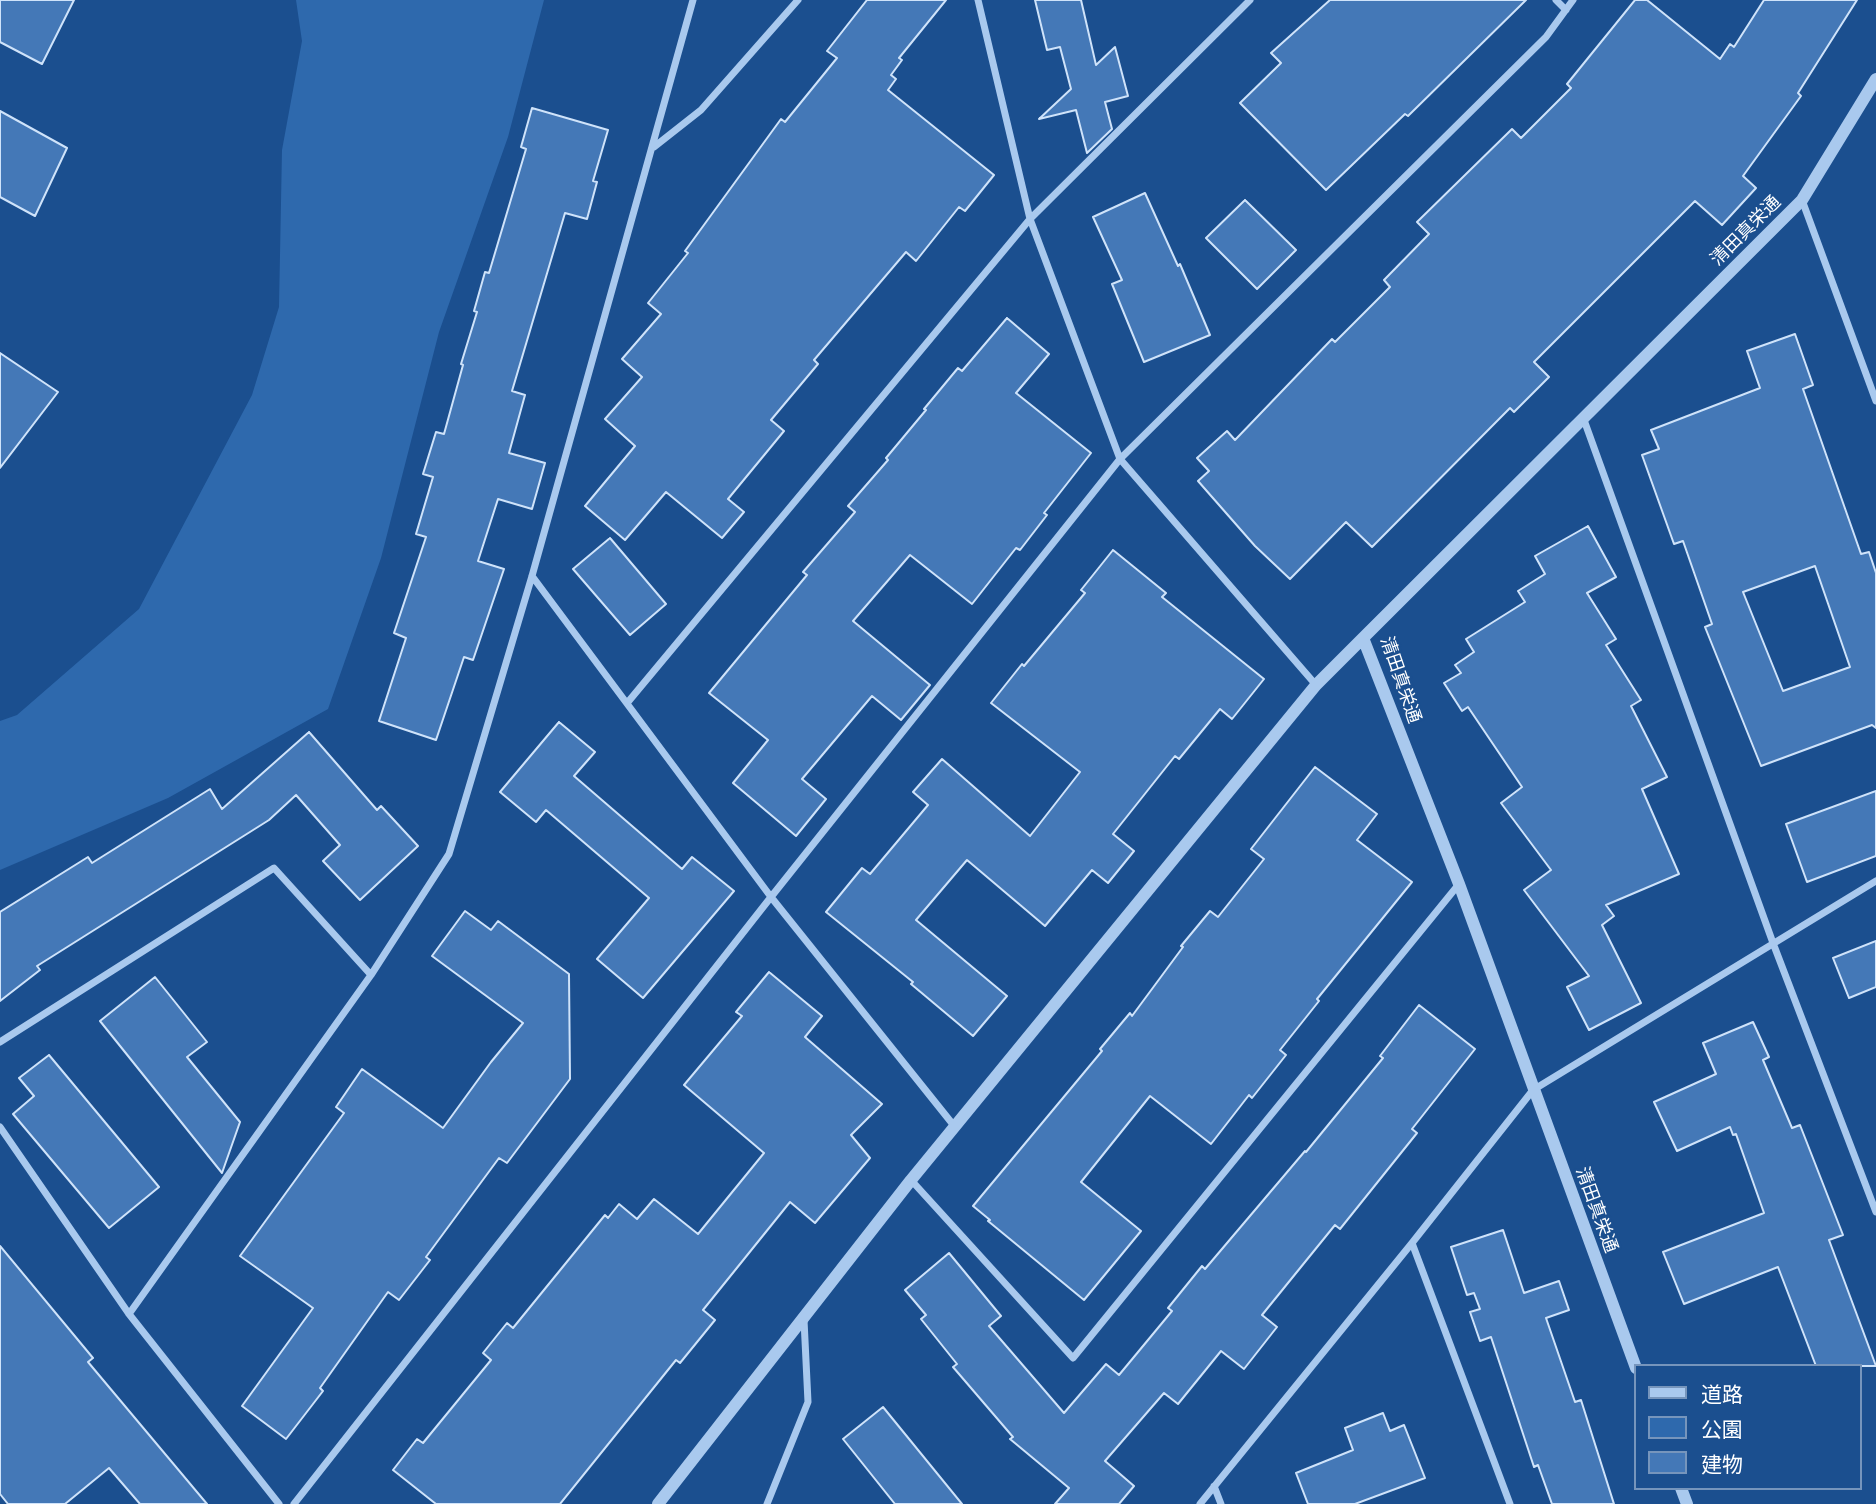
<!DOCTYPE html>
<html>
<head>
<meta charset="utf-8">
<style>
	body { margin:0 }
	#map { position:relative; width:1876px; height:1504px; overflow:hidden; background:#1b4f8f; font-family:"Fira Sans","Noto Sans JP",sans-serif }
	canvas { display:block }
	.legend { position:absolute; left:1634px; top:1364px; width:228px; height:126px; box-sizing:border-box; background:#1b4f8f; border:2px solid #7695bc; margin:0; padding:9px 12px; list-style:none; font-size:21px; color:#fff }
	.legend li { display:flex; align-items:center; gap:14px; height:35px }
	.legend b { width:35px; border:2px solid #7695bc }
</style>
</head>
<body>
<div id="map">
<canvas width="1876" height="1504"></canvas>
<ul class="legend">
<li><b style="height:9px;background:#a9c9ee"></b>道路</li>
<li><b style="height:19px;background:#2e69ad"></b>公園</li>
<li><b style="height:19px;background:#4478b7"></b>建物</li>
</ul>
</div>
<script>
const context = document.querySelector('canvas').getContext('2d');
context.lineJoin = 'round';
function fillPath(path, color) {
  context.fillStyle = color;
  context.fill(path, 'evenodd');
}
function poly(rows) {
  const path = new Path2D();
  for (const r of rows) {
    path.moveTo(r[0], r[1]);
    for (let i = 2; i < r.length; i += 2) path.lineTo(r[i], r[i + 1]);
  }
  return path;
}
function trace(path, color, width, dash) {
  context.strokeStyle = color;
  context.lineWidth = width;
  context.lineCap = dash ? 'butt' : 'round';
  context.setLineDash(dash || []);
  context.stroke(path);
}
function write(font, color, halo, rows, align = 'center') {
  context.font = font + ' "Fira Sans","Noto Sans JP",sans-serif';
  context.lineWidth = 5;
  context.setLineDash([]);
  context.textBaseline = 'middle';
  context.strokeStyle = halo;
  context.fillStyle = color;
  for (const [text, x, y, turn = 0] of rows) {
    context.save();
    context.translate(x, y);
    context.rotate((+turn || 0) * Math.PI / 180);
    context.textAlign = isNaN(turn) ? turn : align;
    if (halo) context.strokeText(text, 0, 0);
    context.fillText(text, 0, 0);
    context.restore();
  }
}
const green = poly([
	[296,0,544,0,508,137,439,332,381,558,328,709,168,798,0,870,0,721,17,715,139,609,252,395,279,307,282,150,302,41]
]);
const building = poly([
	[0,0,74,0,42,64,0,42,0,0],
	[867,0,946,0,899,58,902,60,891,75,896,79,888,90,994,175,965,211,959,207,916,261,906,252,814,360,818,364,771,420,784,431,728,499,744,512,722,538,666,492,625,540,585,506,635,446,605,419,642,377,622,359,661,314,648,303,688,253,685,251,781,119,785,122,837,58,827,51,867,0],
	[1035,0,1081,0,1096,65,1115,47,1128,96,1105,102,1112,129,1087,153,1076,110,1039,119,1071,89,1060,47,1047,50,1035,0],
	[1330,0,1526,0,1408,116,1405,114,1326,190,1240,103,1281,63,1271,53,1330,0],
	[1635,0,1647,0,1720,59,1730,44,1734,47,1764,0,1857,0,1798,93,1801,96,1743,176,1756,188,1722,225,1695,201,1534,362,1549,377,1514,412,1510,408,1372,547,1346,522,1290,579,1255,546,1198,481,1209,471,1197,458,1227,431,1235,440,1332,339,1335,342,1390,287,1384,280,1429,234,1417,222,1512,129,1521,138,1571,88,1567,84,1635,0],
	[532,108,608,130,593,181,597,182,587,219,565,213,512,391,525,395,509,453,545,463,532,509,498,499,478,561,504,569,473,660,464,657,436,740,379,721,406,638,394,633,426,537,416,534,433,477,423,474,436,432,444,434,463,365,461,364,477,312,474,311,485,272,489,273,526,149,521,147,532,108],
	[0,111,67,148,35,216,0,197,0,111],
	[1145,193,1178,266,1180,264,1210,335,1144,362,1112,284,1122,280,1093,217,1145,193],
	[1245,200,1296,250,1257,289,1206,238,1245,200],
	[1007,318,1049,354,1016,393,1091,453,1044,513,1047,515,1020,550,1016,548,972,604,910,555,853,621,930,685,901,720,872,696,802,779,826,799,796,836,733,783,768,740,709,693,807,575,803,572,855,512,848,506,888,460,886,458,926,410,924,409,958,368,962,371,1007,318],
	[1795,334,1813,385,1803,389,1861,554,1869,552,1876,573,1876,728,1872,725,1761,766,1705,627,1712,624,1683,541,1674,544,1642,455,1659,449,1651,430,1760,388,1747,351,1795,334],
	[1815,566,1850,667,1783,691,1743,592,1815,566],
	[0,353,58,392,0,468,0,353],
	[1588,526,1616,577,1587,593,1616,639,1606,645,1641,700,1631,706,1667,777,1642,789,1679,874,1606,905,1614,916,1602,925,1641,1003,1589,1030,1567,987,1589,976,1524,890,1551,870,1501,803,1522,787,1468,707,1462,711,1444,683,1461,673,1455,665,1474,652,1466,639,1525,602,1518,591,1545,574,1535,556,1588,526],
	[610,538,666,604,630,635,573,569,610,538],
	[1113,550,1166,593,1162,597,1264,679,1232,719,1220,709,1179,759,1175,756,1113,834,1134,851,1108,883,1092,870,1045,926,967,860,916,920,1007,996,973,1036,911,984,913,982,826,912,862,868,870,874,928,805,913,792,942,759,1030,836,1080,772,991,703,1022,664,1024,666,1085,593,1081,590,1113,550],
	[559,722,595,752,574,776,682,869,692,857,734,891,643,998,597,959,649,898,546,810,536,822,500,792,559,722],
	[309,732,377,810,381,806,418,846,360,900,323,861,340,845,296,795,269,820,37,966,40,970,0,1001,0,912,88,857,92,863,210,789,222,809,309,732],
	[1315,767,1377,814,1357,840,1412,882,1317,999,1319,1001,1280,1050,1286,1055,1252,1098,1249,1095,1211,1144,1150,1096,1081,1182,1141,1231,1084,1300,988,1221,990,1220,973,1206,1102,1051,1100,1049,1130,1013,1132,1016,1183,947,1181,946,1210,911,1218,917,1264,859,1251,849,1315,767],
	[1876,791,1876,856,1807,882,1786,824,1876,791],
	[465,911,491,930,498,921,569,974,570,1079,507,1163,499,1158,426,1257,430,1260,399,1300,388,1292,320,1388,323,1391,286,1439,242,1406,313,1308,240,1256,344,1113,336,1107,362,1069,443,1128,491,1062,523,1023,432,956,465,911],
	[1876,941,1876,987,1849,998,1833,958,1876,941],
	[769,972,822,1016,805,1037,882,1104,851,1135,870,1158,815,1223,790,1202,703,1310,715,1320,680,1363,676,1360,560,1504,436,1504,393,1470,417,1439,423,1443,491,1360,483,1353,507,1323,513,1328,605,1215,608,1218,619,1204,637,1219,654,1199,698,1234,764,1153,684,1085,742,1016,736,1012,769,972],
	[155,977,207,1042,187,1057,240,1122,222,1173,100,1021,155,977],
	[1419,1005,1475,1049,1412,1129,1417,1133,1340,1229,1335,1225,1262,1315,1277,1327,1244,1369,1221,1351,1178,1404,1164,1393,1105,1461,1134,1486,1119,1504,1055,1504,1069,1488,1010,1439,1013,1437,953,1367,957,1364,921,1319,926,1315,905,1290,949,1253,1001,1316,989,1326,1064,1413,1106,1364,1119,1375,1172,1311,1168,1308,1202,1266,1205,1269,1305,1151,1306,1152,1383,1058,1380,1056,1419,1005],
	[1753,1022,1769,1057,1763,1060,1792,1128,1800,1125,1843,1235,1829,1240,1876,1366,1816,1366,1778,1267,1684,1304,1663,1252,1764,1213,1736,1134,1733,1135,1730,1127,1677,1151,1654,1102,1716,1074,1703,1043,1753,1022],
	[49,1055,159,1187,109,1228,13,1114,34,1096,19,1078,49,1055],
	[1503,1230,1524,1293,1559,1281,1569,1310,1546,1318,1575,1402,1581,1400,1614,1504,1552,1504,1538,1465,1534,1467,1491,1337,1480,1341,1470,1312,1480,1309,1474,1293,1467,1295,1451,1247,1503,1230],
	[0,1246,93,1358,88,1362,207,1504,140,1504,109,1468,65,1504,8,1504,0,1494,0,1246],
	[883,1407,962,1504,895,1504,843,1439,883,1407],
	[1383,1413,1390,1431,1404,1425,1425,1478,1355,1504,1308,1504,1296,1473,1353,1450,1345,1428,1383,1413]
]);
const minor = poly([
	[978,0,1030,219,1120,459,1316,685],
	[1556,0,1566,10],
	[654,147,701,110,798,0],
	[1802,200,1876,401],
	[1584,420,1773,943,1876,1212],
	[532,576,771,897,955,1127],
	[628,702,1030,219,1250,0],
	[0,1042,274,868,371,975],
	[0,1127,129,1314,279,1504],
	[911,1180,1073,1358,1459,884],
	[1412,1243,1510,1504],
	[129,1314,371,975,449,854,532,576,693,0],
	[1214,1486,1221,1504],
	[294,1504,771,897,1120,459,1546,37,1573,0],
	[767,1504,808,1402,804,1320],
	[1200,1504,1412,1243,1533,1090,1876,881]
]);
const tertiary = poly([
	[1636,1368,1459,884,1363,638,1802,200,1876,79],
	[1681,1488,1687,1504],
	[658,1504,911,1180,1316,685,1363,638]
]);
const streetNames = [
	["清田真栄通",1746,231,-45],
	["清田真栄通",1400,680,71],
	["清田真栄通",1596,1210,70]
];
fillPath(green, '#2e69ad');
fillPath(building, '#4478b7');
trace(building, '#cfe3fa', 2);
trace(minor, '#a9c9ee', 7);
trace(tertiary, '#a9c9ee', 12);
write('18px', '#fff', '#1b4f8f', streetNames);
</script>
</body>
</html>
